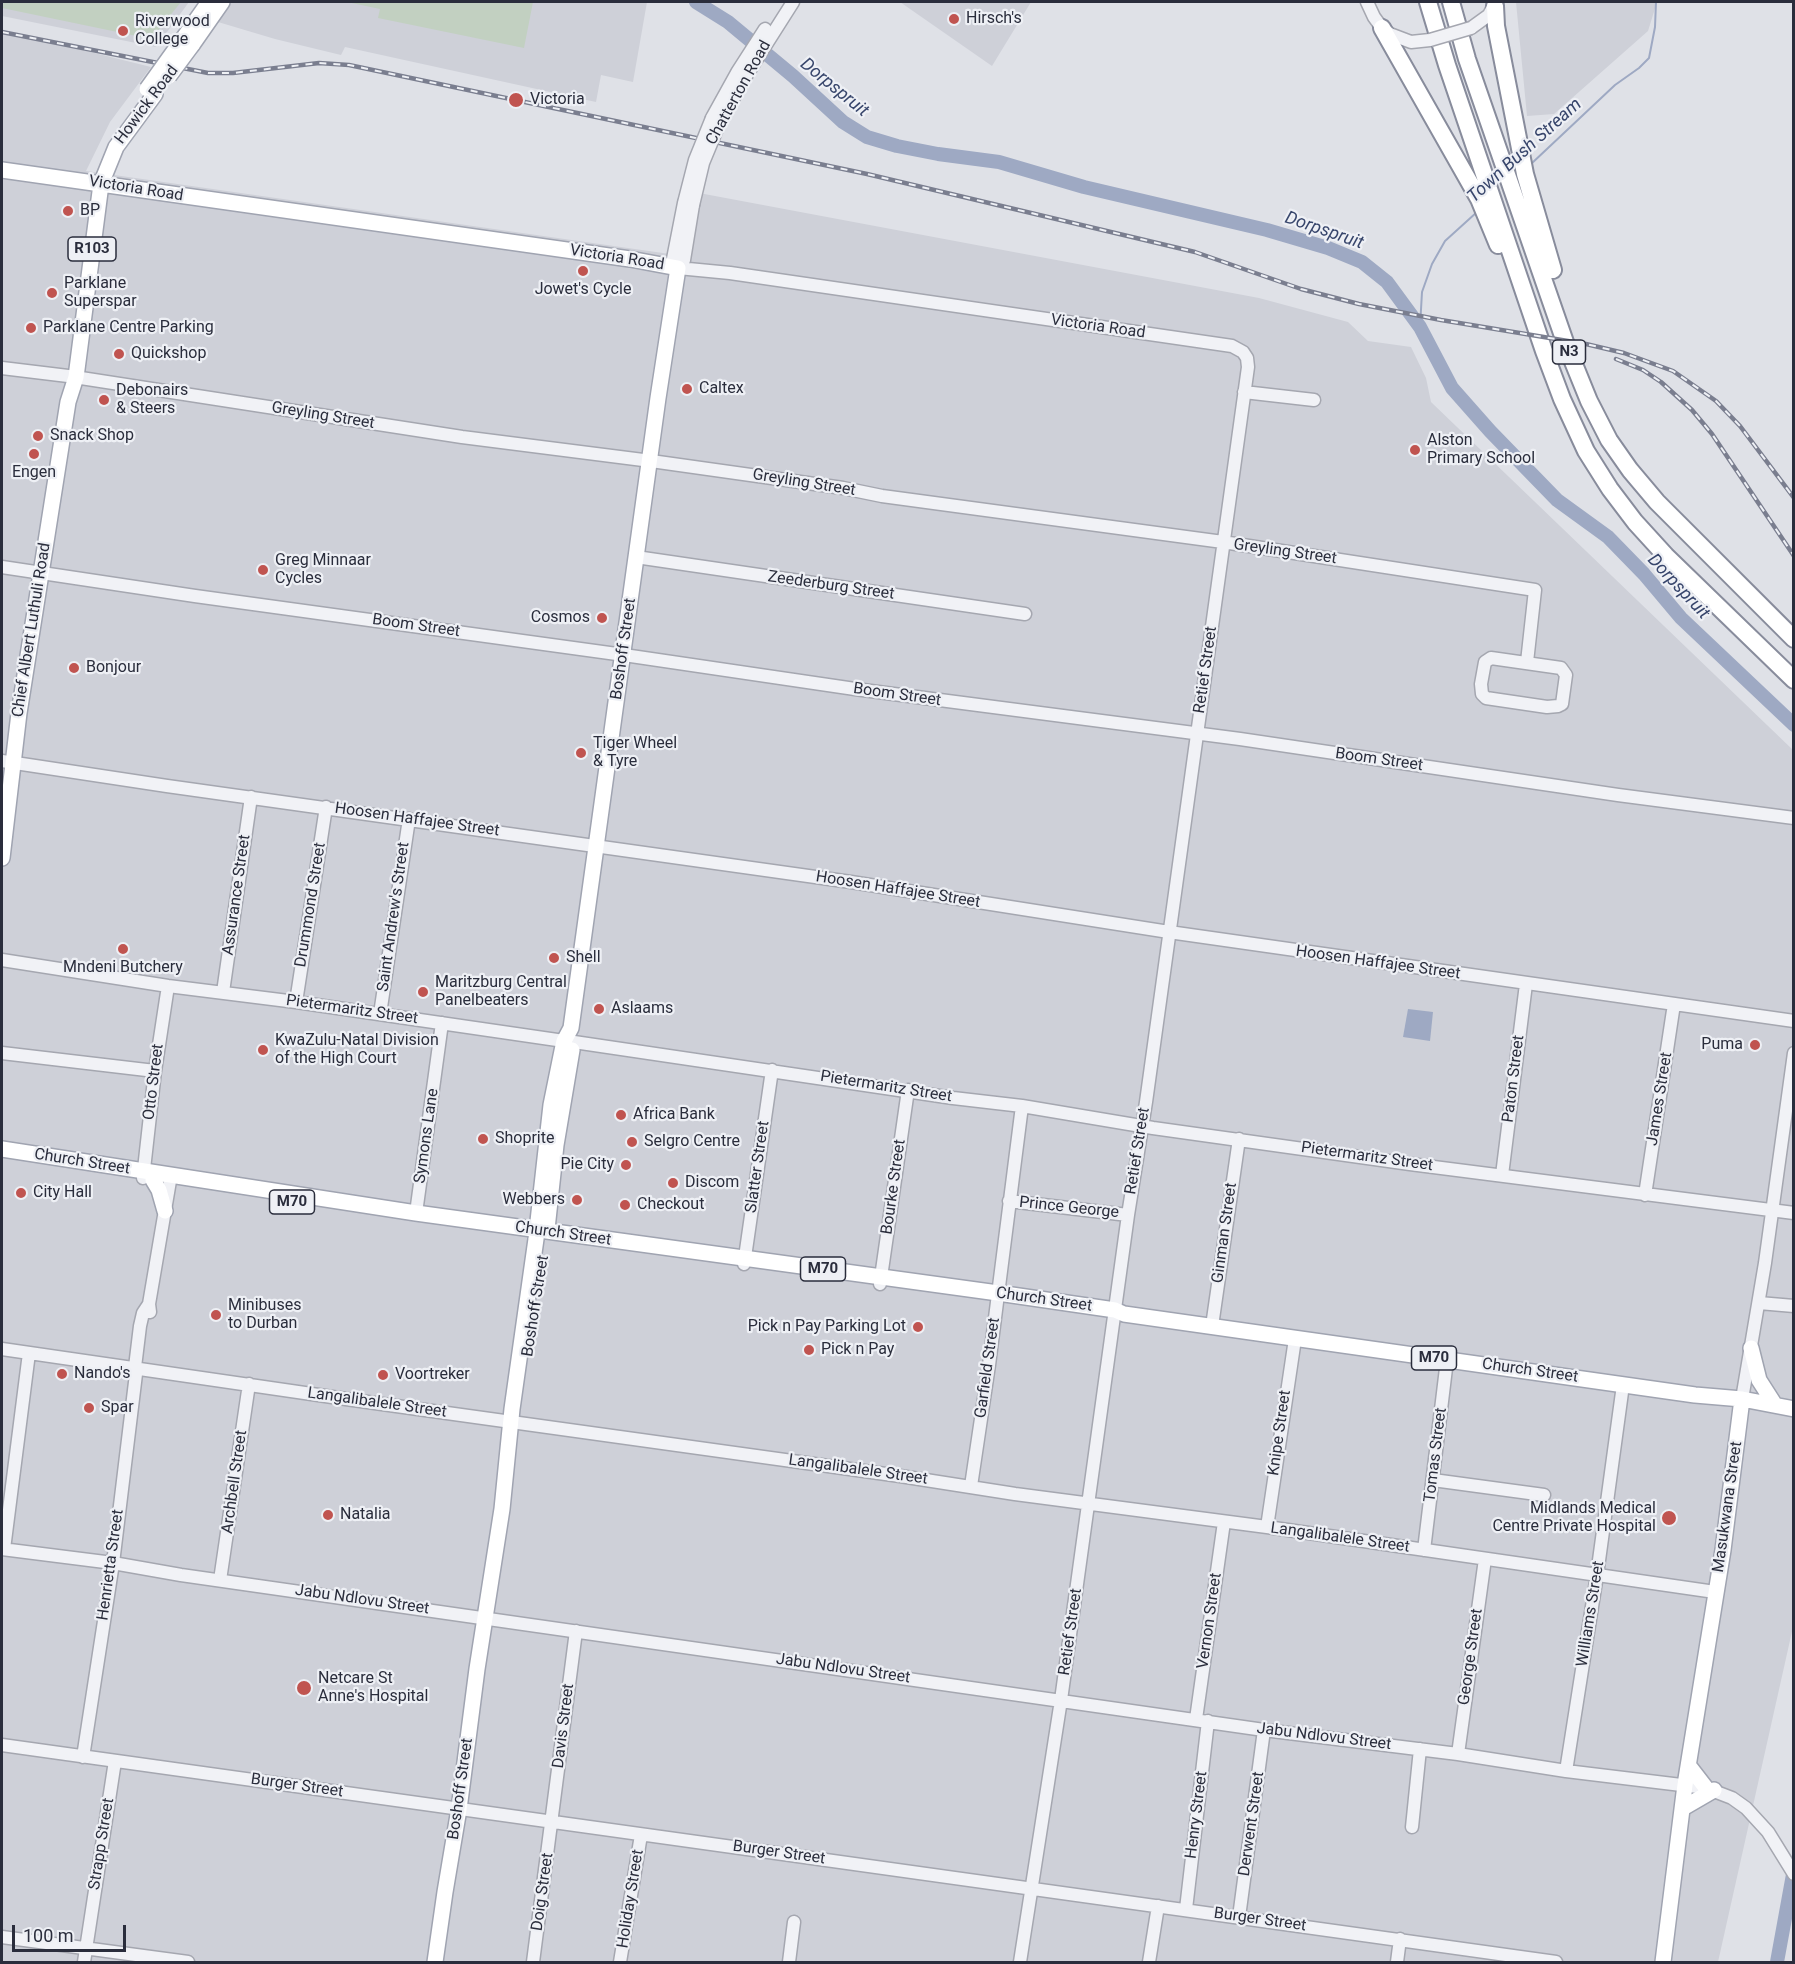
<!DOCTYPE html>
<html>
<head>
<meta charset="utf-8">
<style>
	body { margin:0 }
	#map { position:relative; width:1795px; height:1964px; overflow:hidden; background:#dfe1e7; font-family:Roboto,sans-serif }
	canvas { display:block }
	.frame { position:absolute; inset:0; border:3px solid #2a2d3c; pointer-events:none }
	.scale { position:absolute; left:12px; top:1925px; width:114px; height:27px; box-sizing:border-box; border:3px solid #2a2d3c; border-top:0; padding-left:8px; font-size:18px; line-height:21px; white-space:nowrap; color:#2a2d3c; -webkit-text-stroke:4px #eef0f5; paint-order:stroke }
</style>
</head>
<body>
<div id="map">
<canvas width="1795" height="1964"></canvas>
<div class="frame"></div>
<div class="scale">100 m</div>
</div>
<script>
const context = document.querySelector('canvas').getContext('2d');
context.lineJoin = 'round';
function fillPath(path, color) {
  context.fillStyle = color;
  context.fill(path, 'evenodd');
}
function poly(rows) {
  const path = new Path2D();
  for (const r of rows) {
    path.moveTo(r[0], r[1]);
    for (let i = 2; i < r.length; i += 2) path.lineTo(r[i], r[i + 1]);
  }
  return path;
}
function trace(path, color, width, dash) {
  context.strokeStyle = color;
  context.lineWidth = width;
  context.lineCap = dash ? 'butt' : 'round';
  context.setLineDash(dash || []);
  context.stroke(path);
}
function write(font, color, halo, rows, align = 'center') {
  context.font = font + ' Roboto,sans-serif';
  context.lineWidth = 4.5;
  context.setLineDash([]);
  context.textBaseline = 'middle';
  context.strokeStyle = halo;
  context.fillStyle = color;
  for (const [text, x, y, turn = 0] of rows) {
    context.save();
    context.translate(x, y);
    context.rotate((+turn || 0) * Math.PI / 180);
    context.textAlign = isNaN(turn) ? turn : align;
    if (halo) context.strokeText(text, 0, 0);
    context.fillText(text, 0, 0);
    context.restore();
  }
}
const built = poly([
	[2,2,189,2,156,47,2,16],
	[220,2,647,2,633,82,601,75,596,102,345,47,341,55,275,39,218,22],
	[900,2,1031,2,992,66],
	[1516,2,1657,2,1648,31,1554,114,1527,116],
	[2,30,151,67,110,122,86,171,691,257,699,193,1259,298,1348,322,1368,341,1411,347,1426,378,1431,402,1793,750,1793,1627,1718,1962,2,1962]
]);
const green = poly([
	[2,2,181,2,151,39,2,8],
	[347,2,533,2,524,48,378,18,380,9]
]);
const water = poly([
	[1408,1009,1433,1012,1430,1041,1403,1037]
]);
const stream = poly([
	[1531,164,1615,85,1639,68,1649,58,1655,27,1656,2],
	[1420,327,1422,292,1432,264,1445,241,1477,212]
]);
const river = poly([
	[696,2,728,22,793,76,843,122,867,137,897,146,938,154,999,162,1084,187,1267,230,1328,248,1362,262,1387,282,1420,327,1452,388,1490,431,1557,500,1608,537,1644,574,1681,618,1794,725],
	[1777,1962,1794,1869]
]);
const minor = poly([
	[1367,2,1374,17,1382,28,1390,34,1411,42,1430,40],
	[1471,28,1489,15,1495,3],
	[712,118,738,71,765,29],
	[720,122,746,76,793,2],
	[678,268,730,273,1232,346,1243,352,1247,358,1248,367,1146,1102,1128,1215,1061,1700,1020,1962],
	[678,268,673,259,684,203],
	[678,268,684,260,693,205],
	[2,368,68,376,462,437,651,461,843,488,882,496,1223,542,1535,590,1527,662],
	[1244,392,1314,400],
	[636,557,1025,614],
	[2,567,195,596,624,655,855,689,1240,739,1618,795,1794,818],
	[1491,658,1561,668,1566,675,1562,704,1558,706,1547,707,1486,698,1482,694,1481,684,1485,662,1491,658],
	[2,761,167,786,851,882,1169,932,1794,1021],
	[2,960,168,986,296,1002,564,1041],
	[223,992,251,797],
	[296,1002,326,807],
	[380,1014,409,819],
	[574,1042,953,1098,1022,1106,1153,1128,1410,1164,1794,1213],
	[2,1053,155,1071],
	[1502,1175,1526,984],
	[143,1178,155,1071,168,986],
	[1645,1195,1674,1004],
	[1009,1201,1128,1215],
	[416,1213,442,1023],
	[744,1264,772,1070],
	[880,1284,908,1090],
	[1759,1303,1794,1306],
	[150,1312,149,1304,171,1175],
	[1212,1326,1239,1139],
	[2,1349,346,1399,900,1476,1015,1494,1267,1527,1715,1592],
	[1742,1399,1765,1263,1794,1053],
	[1433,1480,1544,1495],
	[971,1486,989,1365,1022,1106],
	[1267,1527,1295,1339],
	[2,1549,113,1563,181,1575,1264,1730,1458,1754,1566,1771,1706,1788,1732,1798,1746,1808,1768,1832,1794,1874],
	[4,1549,29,1353],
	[1424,1550,1447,1360],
	[220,1580,249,1384],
	[1196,1719,1224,1522],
	[2,1745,1556,1962],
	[1458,1754,1485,1559],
	[83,1757,113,1563,136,1374,135,1367,140,1326,143,1313,149,1304],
	[1566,1771,1597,1575,1623,1385],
	[1412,1827,1420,1749],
	[1186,1909,1208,1721],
	[1239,1917,1264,1730],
	[2,1937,188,1962],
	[84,1962,115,1761],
	[533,1962,576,1631],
	[620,1962,641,1835],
	[789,1962,794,1922],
	[1149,1962,1158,1906],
	[1397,1962,1400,1939]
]);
const major = poly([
	[185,36,209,2],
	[192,45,222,2],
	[2,170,630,259,678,268,658,398,571,1028,564,1041,551,1105,536,1239,512,1409,502,1509,477,1669,459,1809,445,1892,435,1962],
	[2,858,19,713,68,402,76,377,101,184,116,147,155,94],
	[2,1149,416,1213,998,1293,1115,1310,1124,1314,1695,1395,1742,1399,1794,1409],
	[153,1180,159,1190,165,1211],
	[547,1229,556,1145,572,1050],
	[1751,1348,1759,1380,1775,1405],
	[1689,1766,1706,1788],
	[1683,1808,1714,1790],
	[1663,1962,1685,1785,1723,1550,1742,1399]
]);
const highway = poly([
	[1428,2,1447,65,1544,351,1562,399,1586,451,1610,489,1635,522,1666,556,1794,680],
	[1451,2,1467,59,1565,342,1589,401,1609,440,1630,470,1657,502,1794,639],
	[1495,6,1496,26,1525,174,1553,270],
	[1382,28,1479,199,1498,245]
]);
const rail = poly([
	[2,32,208,73,233,73,319,63,349,65,867,174,1195,252,1301,289,1359,304,1441,320,1586,344,1624,353,1673,371,1716,401,1740,426,1794,498],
	[1616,359,1643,370,1661,382,1692,410,1712,434,1794,556]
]);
const minorBridge = poly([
	[1430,40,1471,28],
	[684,203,695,160,712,118],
	[693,205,703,163,720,122]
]);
const majorBridge = poly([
	[169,76,192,45],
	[147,89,185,36]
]);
const markers = [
	[954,19,6,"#c05450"],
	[123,31,6,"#c05450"],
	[516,100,8,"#c05450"],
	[68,211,6,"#c05450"],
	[583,271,6,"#c05450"],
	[52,293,6,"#c05450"],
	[31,328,6,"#c05450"],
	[119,354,6,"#c05450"],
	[687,389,6,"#c05450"],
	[104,400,6,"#c05450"],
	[38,436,6,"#c05450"],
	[1415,450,6,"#c05450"],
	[34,454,6,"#c05450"],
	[263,570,6,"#c05450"],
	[602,618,6,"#c05450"],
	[74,668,6,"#c05450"],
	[581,753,6,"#c05450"],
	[123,949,6,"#c05450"],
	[554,958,6,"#c05450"],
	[423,992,6,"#c05450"],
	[599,1009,6,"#c05450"],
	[1755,1045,6,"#c05450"],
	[263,1050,6,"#c05450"],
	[621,1115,6,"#c05450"],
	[483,1139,6,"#c05450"],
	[632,1142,6,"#c05450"],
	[626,1165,6,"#c05450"],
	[673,1183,6,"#c05450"],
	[21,1193,6,"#c05450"],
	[577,1200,6,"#c05450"],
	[625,1205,6,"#c05450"],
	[216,1315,6,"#c05450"],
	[918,1327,6,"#c05450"],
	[809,1350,6,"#c05450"],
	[62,1374,6,"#c05450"],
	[383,1375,6,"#c05450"],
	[89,1408,6,"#c05450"],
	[328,1515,6,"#c05450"],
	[1669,1518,8,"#c05450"],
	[304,1688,8,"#c05450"]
];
const shields = [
	[92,249,48],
	[1569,352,33],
	[292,1202,45],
	[823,1269,45],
	[1434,1358,45]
];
const shieldNames = [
	["R103",92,249],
	["N3",1569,352],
	["M70",292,1202],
	["M70",823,1269],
	["M70",1434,1358]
];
const poiNames = [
	["Hirsch's",966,19],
	["Riverwood",135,22],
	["College",135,40],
	["Victoria",530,100],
	["BP",80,211],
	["Parklane",64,284],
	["Superspar",64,302],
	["Jowet's Cycle",583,290,"center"],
	["Parklane Centre Parking",43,328],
	["Quickshop",131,354],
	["Caltex",699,389],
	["Debonairs",116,391],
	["& Steers",116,409],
	["Snack Shop",50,436],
	["Alston",1427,441],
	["Primary School",1427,459],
	["Engen",34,473,"center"],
	["Greg Minnaar",275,561],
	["Cycles",275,579],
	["Cosmos",590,618,"right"],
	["Bonjour",86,668],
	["Tiger Wheel",593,744],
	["& Tyre",593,762],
	["Shell",566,958],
	["Mndeni Butchery",123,968,"center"],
	["Maritzburg Central",435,983],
	["Panelbeaters",435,1001],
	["Aslaams",611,1009],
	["KwaZulu-Natal Division",275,1041],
	["of the High Court",275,1059],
	["Puma",1743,1045,"right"],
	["Africa Bank",633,1115],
	["Shoprite",495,1139],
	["Selgro Centre",644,1142],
	["Pie City",614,1165,"right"],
	["Discom",685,1183],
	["City Hall",33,1193],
	["Webbers",565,1200,"right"],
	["Checkout",637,1205],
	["Minibuses",228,1306],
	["to Durban",228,1324],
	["Pick n Pay Parking Lot",906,1327,"right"],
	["Pick n Pay",821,1350],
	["Nando's",74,1374],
	["Voortreker",395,1375],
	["Spar",101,1408],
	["Midlands Medical",1656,1509,"right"],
	["Centre Private Hospital",1656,1527,"right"],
	["Natalia",340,1515],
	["Netcare St",318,1679],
	["Anne's Hospital",318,1697]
];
const streetNames = [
	["Chatterton Road",739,93,-61],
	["Howick Road",147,105,-53],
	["Victoria Road",136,189,9],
	["Victoria Road",617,258,9],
	["Victoria Road",1098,327,8],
	["Greyling Street",323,416,9],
	["Greyling Street",804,483,9],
	["Greyling Street",1285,552,8],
	["Zeederburg Street",831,586,8],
	["Boom Street",416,626,8],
	["Chief Albert Luthuli Road",32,630,-81],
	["Boshoff Street",624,649,-82],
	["Retief Street",1206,670,-82],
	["Boom Street",897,695,8],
	["Boom Street",1379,760,8],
	["Hoosen Haffajee Street",417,820,8],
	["Hoosen Haffajee Street",898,890,9],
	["Assurance Street",237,895,-82],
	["Drummond Street",311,905,-81],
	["Saint Andrew's Street",394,917,-82],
	["Hoosen Haffajee Street",1378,963,8],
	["Pietermaritz Street",352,1010,8],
	["Paton Street",1514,1079,-83],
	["Otto Street",154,1082,-83],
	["Pietermaritz Street",886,1087,9],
	["James Street",1660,1099,-81],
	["Symons Lane",427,1136,-82],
	["Retief Street",1138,1151,-81],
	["Pietermaritz Street",1367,1157,8],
	["Church Street",82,1162,9],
	["Slatter Street",758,1167,-82],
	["Bourke Street",894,1187,-82],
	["Prince George",1069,1208,6],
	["Ginman Street",1225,1233,-82],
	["Church Street",563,1234,8],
	["Church Street",1044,1300,8],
	["Boshoff Street",536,1306,-81],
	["Garfield Street",988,1368,-82],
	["Church Street",1530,1371,8],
	["Langalibalele Street",377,1403,8],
	["Knipe Street",1280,1433,-82],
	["Tomas Street",1436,1455,-83],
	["Langalibalele Street",858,1470,8],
	["Archbell Street",235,1482,-82],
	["Masukwana Street",1728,1507,-82],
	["Langalibalele Street",1340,1538,8],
	["Henrietta Street",111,1565,-82],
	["Jabu Ndlovu Street",362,1600,8],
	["Williams Street",1591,1614,-81],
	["Vernon Street",1210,1621,-82],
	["Retief Street",1071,1632,-82],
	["George Street",1471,1657,-82],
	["Jabu Ndlovu Street",843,1669,8],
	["Davis Street",564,1726,-83],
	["Jabu Ndlovu Street",1324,1737,7],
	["Burger Street",297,1786,8],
	["Boshoff Street",461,1789,-82],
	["Henry Street",1197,1815,-83],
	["Derwent Street",1252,1824,-82],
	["Strapp Street",102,1844,-81],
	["Burger Street",779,1853,8],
	["Doig Street",543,1892,-82],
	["Holiday Street",631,1899,-81],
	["Burger Street",1260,1920,8]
];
const waterNames = [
	["Dorpspruit",834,88,39],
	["Town Bush Stream",1525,151,-42],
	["Dorpspruit",1324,231,19],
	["Dorpspruit",1678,587,47]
];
fillPath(built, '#ced0d8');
fillPath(green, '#c2d0c1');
fillPath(water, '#9ea9c3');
trace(stream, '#9ea9c3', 2);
trace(river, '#9ea9c3', 14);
trace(minor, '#a5a7b0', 15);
trace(major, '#a0a4b1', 18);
trace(highway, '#888c9c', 20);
trace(minor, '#f1f2f6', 12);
trace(major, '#fff', 15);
trace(highway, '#fff', 16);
trace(rail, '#7a7e8f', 4.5);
trace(rail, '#eef0f5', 2, [7]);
trace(minorBridge, '#a5a7b0', 15, []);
trace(majorBridge, '#a0a4b1', 18, []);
trace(minorBridge, '#f1f2f6', 12);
trace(majorBridge, '#fff', 15);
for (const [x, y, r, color] of markers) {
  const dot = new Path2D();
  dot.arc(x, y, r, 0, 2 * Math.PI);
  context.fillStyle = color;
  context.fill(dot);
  trace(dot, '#eef0f5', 2);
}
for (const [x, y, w] of shields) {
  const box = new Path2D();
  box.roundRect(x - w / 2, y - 12, w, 24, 4.5);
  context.fillStyle = '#eef0f5';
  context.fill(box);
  trace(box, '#2a2d3c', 1.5);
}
write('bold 15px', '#2a2d3c', null, shieldNames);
write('16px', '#2a2d3c', '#eef0f5', poiNames, 'left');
write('16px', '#2a2d3c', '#eef0f5', streetNames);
write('italic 18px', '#38466c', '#eef0f5', waterNames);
</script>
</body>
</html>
